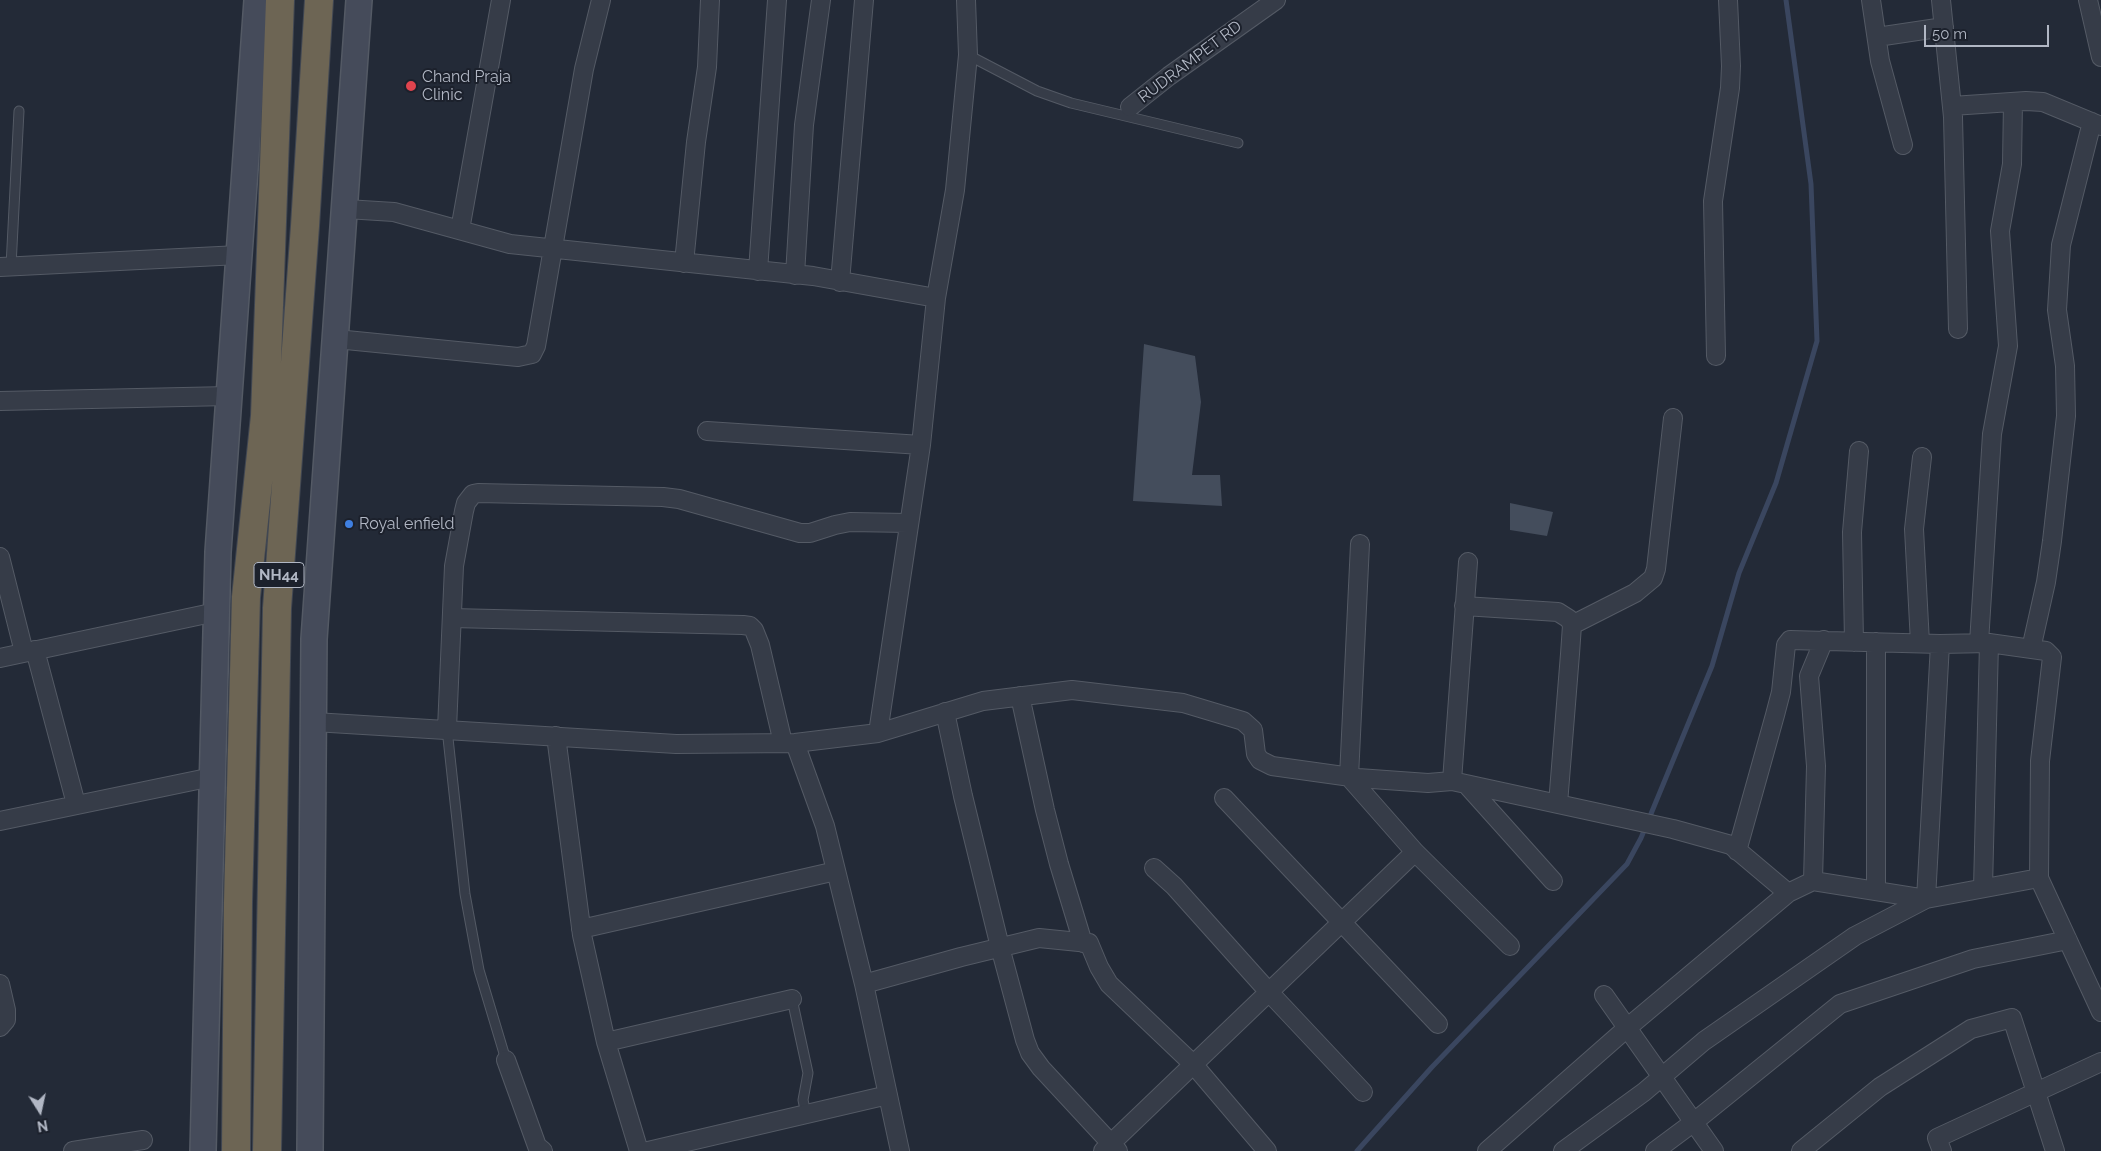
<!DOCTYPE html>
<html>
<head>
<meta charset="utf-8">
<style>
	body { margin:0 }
	#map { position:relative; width:2101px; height:1151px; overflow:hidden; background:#232a37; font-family:Raleway,sans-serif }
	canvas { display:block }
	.north { position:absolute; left:15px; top:1086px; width:50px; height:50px; -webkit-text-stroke:4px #1c212c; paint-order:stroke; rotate:170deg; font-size:14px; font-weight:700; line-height:20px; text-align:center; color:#b1b7c4 }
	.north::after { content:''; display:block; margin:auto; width:18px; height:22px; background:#b1b7c4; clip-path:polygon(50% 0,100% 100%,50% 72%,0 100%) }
	.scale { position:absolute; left:1924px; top:25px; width:125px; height:22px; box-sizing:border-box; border:2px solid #b1b7c4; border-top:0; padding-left:6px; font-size:15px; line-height:18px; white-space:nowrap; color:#b1b7c4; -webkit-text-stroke:4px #1c212c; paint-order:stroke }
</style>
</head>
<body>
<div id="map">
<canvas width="2101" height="1151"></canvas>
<div class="north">N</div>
<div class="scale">50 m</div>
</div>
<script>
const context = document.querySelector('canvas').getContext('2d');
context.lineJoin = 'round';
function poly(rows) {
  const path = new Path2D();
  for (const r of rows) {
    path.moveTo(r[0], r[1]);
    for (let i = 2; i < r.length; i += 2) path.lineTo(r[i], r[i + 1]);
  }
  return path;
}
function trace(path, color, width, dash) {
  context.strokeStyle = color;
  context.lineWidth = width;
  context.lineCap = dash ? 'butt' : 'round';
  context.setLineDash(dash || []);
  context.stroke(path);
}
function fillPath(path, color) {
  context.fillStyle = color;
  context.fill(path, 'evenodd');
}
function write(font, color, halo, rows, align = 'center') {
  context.font = font + ' Raleway,sans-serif';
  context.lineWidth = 4;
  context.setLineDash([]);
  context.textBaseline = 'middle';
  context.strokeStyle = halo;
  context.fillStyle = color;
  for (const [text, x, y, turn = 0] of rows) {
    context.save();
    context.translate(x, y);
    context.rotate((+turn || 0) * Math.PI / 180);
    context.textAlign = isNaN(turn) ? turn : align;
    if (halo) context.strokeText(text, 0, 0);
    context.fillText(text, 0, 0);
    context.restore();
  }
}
const stream = poly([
	[1357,1151,1432,1067,1627,864,1641,838,1712,666,1739,573,1776,483,1817,341,1811,184,1786,0]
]);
const building = poly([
	[1144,344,1195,356,1201,402,1192,475,1220,475,1222,506,1133,501],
	[1510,503,1553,512,1547,536,1510,530]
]);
const lane = poly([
	[968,55,1037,91,1071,103,1238,143],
	[11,266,19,111],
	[447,729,465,894,479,970,506,1060],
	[792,999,808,1073,803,1100,806,1114]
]);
const street = poly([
	[1871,0,1880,61,1903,145],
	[1941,0,1953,117,1958,329],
	[2088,0,2101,57],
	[1877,37,1944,27],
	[1952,106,2026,101,2043,102,2101,126],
	[1130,107,1169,76,1276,0],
	[346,209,394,212,510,244,813,276,936,298,955,190,968,55,966,0],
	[460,230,501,0],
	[684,263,696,142,707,67,710,0],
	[0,267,239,255],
	[758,271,777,0],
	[795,275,804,125,821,0],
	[840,282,864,0],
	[336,339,518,357,532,354,536,346,584,69,601,0],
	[1716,356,1713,201,1730,88,1731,66,1728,0],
	[0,401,229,396],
	[707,431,921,445],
	[1360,544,1349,777,1415,852,1510,946],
	[0,557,24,652],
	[1464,606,1558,612,1569,619,1572,625,1570,654,1558,804],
	[452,618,743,625,750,626,754,630,760,645,783,743],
	[1572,625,1635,593,1653,578,1656,569,1673,418],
	[1854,642,1852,532,1859,451],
	[1920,643,1914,529,1922,457],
	[1979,643,1992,434,2008,346,2000,231,2012,164,2013,102],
	[1989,643,2046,651,2052,657,2040,761,2039,878],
	[2031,649,2046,582,2052,541,2066,416,2065,366,2057,310,2061,245,2092,122],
	[35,650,76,804],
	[0,658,216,612],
	[1020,696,1045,810,1059,864,1083,943],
	[945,712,963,796,1000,947,1025,1040,1030,1053,1041,1068,1118,1151],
	[314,722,676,744,795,743,878,733,983,701,1072,690,1183,703,1243,721,1253,730,1256,754,1260,760,1272,766,1358,778,1428,783,1452,781,1673,829,1731,845,1788,893,1813,881,1926,899,2039,878,2101,1012],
	[447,729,454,566,464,511,466,503,473,494,478,493,663,497,679,499,800,533,810,533,835,525,850,522,908,523],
	[878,733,921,445,936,298],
	[556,736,582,935,606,1042,639,1151],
	[795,743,825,826,864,984,900,1151],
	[1452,781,1468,562],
	[1466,784,1553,881],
	[1224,798,1438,1024],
	[0,821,212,777],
	[1737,851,1775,715,1781,692,1786,645,1790,640,1940,644,1989,643,1983,888],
	[1154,868,1174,886,1268,991,1363,1092],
	[1813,881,1816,766,1809,676,1824,640],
	[1876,891,1876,642],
	[581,929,836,871],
	[0,984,6,1010,6,1020,0,1027],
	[864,984,961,957,1039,938,1089,943,1099,967,1109,984,1193,1064,1267,1151],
	[1604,995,1714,1151],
	[606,1042,792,999],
	[506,1060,537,1146,543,1151],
	[73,1151,143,1140],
	[648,1151,888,1095],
	[1103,1151,1415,852],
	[1487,1151,1627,1028,1788,893],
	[1563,1151,1644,1092,1704,1041,1855,936,1926,899,1940,644],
	[1655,1151,1694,1122,1840,1004,1973,959,2068,940],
	[1801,1151,1880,1087,1971,1029,2012,1018,2055,1151],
	[1942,1151,1937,1138,2101,1062]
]);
const secondary = poly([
	[203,1151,218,552,257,0],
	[310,1151,314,639,359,0]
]);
const highway = poly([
	[236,1151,238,903,246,597,265,416,280,0],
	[267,1151,277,608,305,226,319,0]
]);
const markers = [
	[411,86,6,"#e0444e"],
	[349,524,5,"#3f7fe0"]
];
const shields = [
	[279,575,50]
];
const shieldNames = [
	["NH44",279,575]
];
const streetNames = [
	["RUDRAMPET RD",1190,62,-37]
];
const poiNames = [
	["Chand Praja",422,77],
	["Clinic",422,95],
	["Royal enfield",359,524]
];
trace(stream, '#3a465f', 5);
fillPath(building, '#444d5c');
trace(lane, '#545a65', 11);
trace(street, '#545a65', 20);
trace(secondary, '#545a65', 28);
trace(highway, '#414752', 30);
trace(lane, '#363c48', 9);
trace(street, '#363c48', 18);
trace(secondary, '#454b5a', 25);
trace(highway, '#6d6554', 28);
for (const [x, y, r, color] of markers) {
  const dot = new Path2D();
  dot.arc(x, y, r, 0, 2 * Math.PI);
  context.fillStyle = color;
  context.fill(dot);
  trace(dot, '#1c212c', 2);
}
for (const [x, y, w] of shields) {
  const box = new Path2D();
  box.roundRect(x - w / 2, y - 12.5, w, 25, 4);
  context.fillStyle = '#1c212c';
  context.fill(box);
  trace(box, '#b1b7c4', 1);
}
write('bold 15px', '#b1b7c4', null, shieldNames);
write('16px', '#b1b7c4', '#1c212c', streetNames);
write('16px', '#b1b7c4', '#1c212c', poiNames, 'left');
</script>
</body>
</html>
